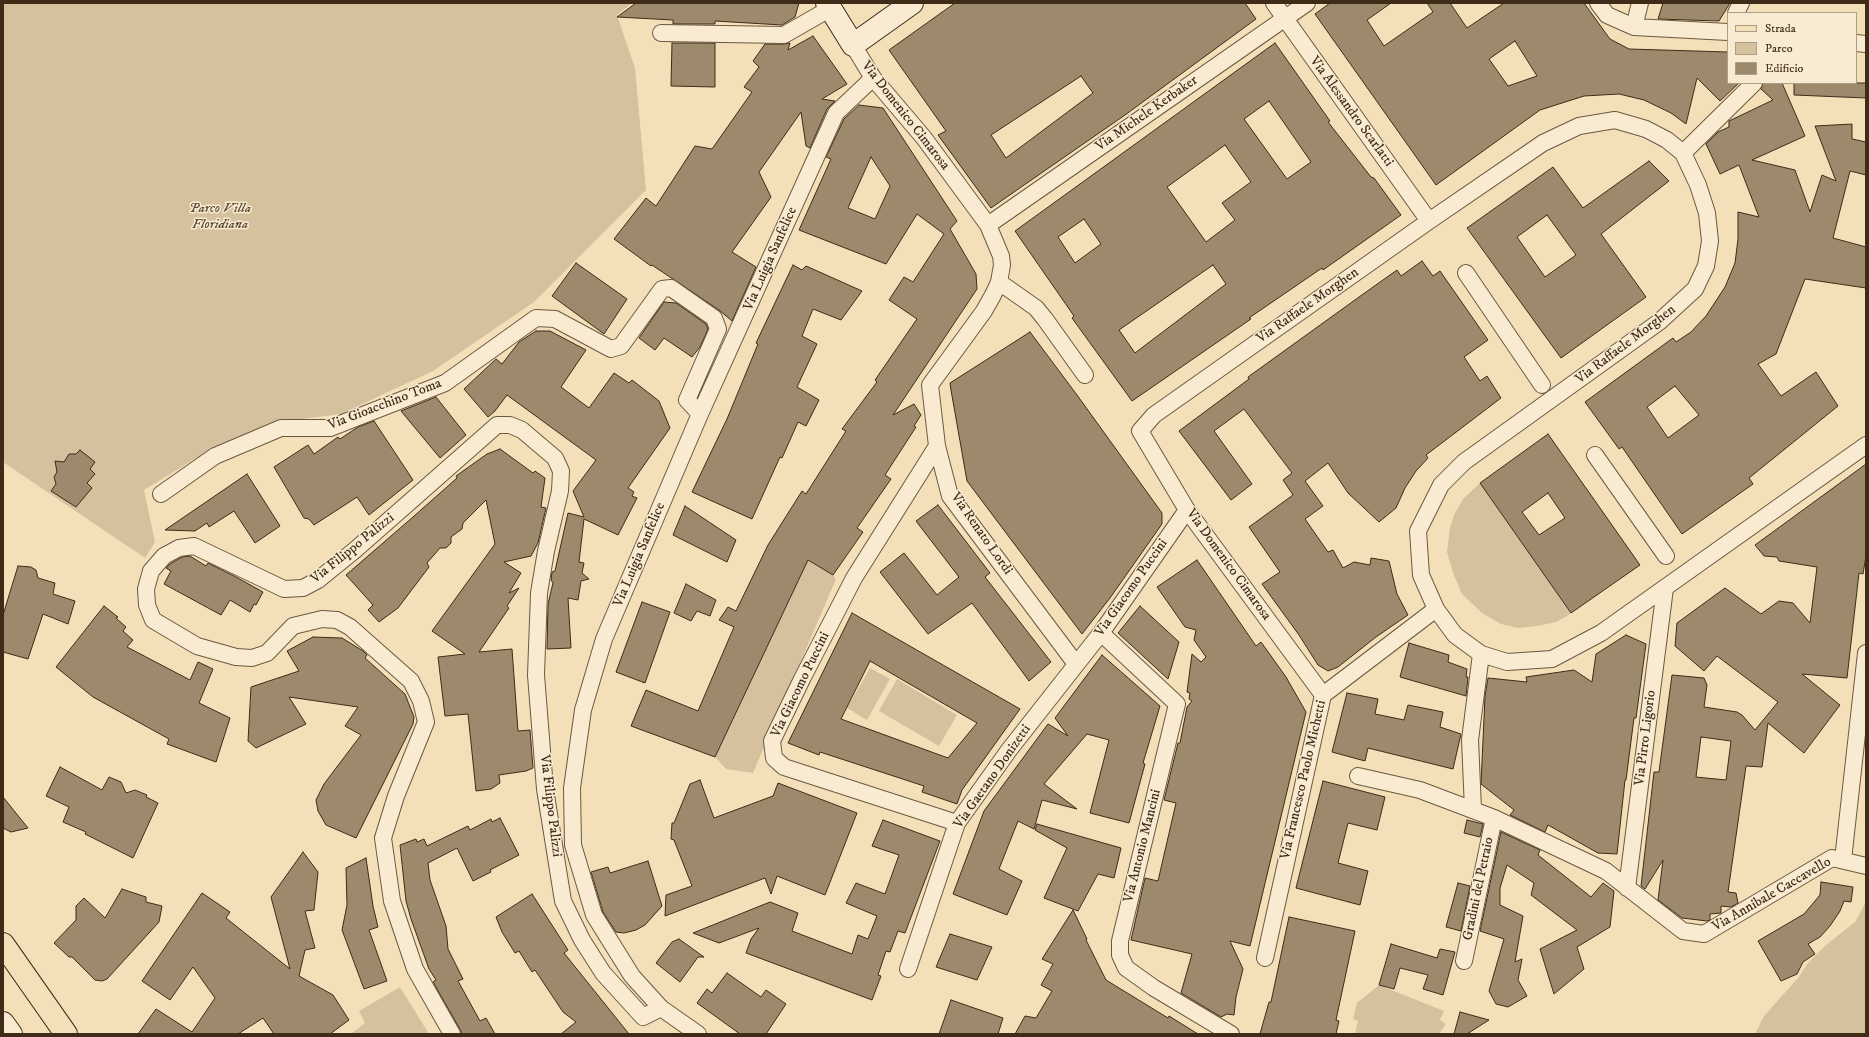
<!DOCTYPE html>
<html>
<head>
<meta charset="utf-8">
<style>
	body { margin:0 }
	#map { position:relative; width:1869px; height:1037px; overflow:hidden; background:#f4e0b8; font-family:"IM FELL DW Pica",serif }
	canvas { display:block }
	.frame { position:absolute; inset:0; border:4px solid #3e2b18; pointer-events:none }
	.legend { position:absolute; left:1727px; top:12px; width:130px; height:72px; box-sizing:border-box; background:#f8ebd1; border:1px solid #ae9e87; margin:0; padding:5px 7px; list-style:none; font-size:12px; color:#3e2b18 }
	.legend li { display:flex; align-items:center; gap:8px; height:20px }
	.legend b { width:20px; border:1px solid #ae9e87 }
</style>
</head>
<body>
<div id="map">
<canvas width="1869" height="1037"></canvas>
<div class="frame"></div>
<ul class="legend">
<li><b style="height:5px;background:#f4e0b8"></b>Strada</li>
<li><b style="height:11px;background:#d5c19d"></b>Parco</li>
<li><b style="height:11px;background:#9d896b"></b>Edificio</li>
</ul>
</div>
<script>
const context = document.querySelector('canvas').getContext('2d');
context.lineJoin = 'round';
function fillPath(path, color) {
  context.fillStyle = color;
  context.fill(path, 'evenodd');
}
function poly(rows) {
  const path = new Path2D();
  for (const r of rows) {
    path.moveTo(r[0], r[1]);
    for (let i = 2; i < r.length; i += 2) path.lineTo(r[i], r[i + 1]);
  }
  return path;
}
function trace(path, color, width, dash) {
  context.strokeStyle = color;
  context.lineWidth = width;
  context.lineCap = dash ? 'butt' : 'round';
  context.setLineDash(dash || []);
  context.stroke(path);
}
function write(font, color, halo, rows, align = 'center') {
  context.font = font + ' "IM FELL DW Pica",serif';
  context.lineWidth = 3;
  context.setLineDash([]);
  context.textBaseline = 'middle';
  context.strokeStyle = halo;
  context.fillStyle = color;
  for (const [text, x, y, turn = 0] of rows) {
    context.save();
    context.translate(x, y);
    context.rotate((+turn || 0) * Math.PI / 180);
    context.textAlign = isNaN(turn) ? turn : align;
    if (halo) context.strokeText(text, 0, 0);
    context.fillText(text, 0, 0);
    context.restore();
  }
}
const green = poly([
	[3,3,632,3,617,15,635,68,646,190,534,302,433,371,341,414,279,422,193,460,144,490,155,542,145,558,3,462],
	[1480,483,1571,613,1567,616,1556,622,1537,626,1518,628,1501,624,1482,613,1462,594,1453,573,1447,552,1450,528,1454,515,1463,499],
	[772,539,833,575,836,579,753,773,726,769,715,757,801,574,762,557],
	[870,668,890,679,867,720,847,708],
	[897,679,957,715,939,746,879,711],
	[1866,902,1866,1034,1755,1034,1764,1016,1799,977,1807,964,1826,945,1855,922],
	[1379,985,1444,1011,1440,1020,1446,1024,1439,1034,1355,1034,1358,1021,1353,1019,1357,1003],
	[400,987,429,1034,351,1034,365,1023,359,1011]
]);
const building = poly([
	[636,3,799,3,795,17,782,25,715,21,715,24,673,24,673,20,617,17,636,3],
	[955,3,1245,3,1256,19,1125,115,991,208,938,135,946,131,889,50,955,3],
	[1081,76,1093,93,1006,158,991,135,1081,76],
	[1330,3,1391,3,1367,20,1384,46,1433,12,1427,3,1450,3,1467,28,1504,3,1584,3,1610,39,1629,49,1728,52,1728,83,1739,83,1720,101,1697,78,1686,124,1671,113,1644,100,1619,94,1584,96,1540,110,1436,185,1315,14,1330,3],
	[1515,41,1537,76,1508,86,1489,59,1515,41],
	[1663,3,1730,3,1719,21,1658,19,1663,3],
	[813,36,847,84,822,99,835,101,827,109,810,148,806,146,801,112,759,172,771,197,732,252,756,267,732,321,719,310,652,265,651,266,614,239,646,198,656,206,695,146,712,149,752,92,744,87,759,67,753,61,765,44,784,44,790,43,788,50,813,36],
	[672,43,715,43,715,87,671,86,672,43],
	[1275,43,1330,121,1328,122,1371,177,1374,178,1401,215,1323,270,1322,268,1249,318,1251,319,1132,401,1072,318,1074,316,1015,231,1275,43],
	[1269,101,1311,162,1287,179,1244,119,1269,101],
	[1225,145,1251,182,1222,203,1235,220,1206,242,1167,187,1225,145],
	[1084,219,1101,244,1075,263,1058,237,1084,219],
	[1213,265,1226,284,1135,353,1119,330,1213,265],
	[1763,83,1782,83,1805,136,1752,160,1795,170,1810,212,1822,175,1836,181,1815,126,1852,124,1852,139,1866,142,1866,175,1850,171,1833,238,1866,247,1866,288,1805,279,1776,354,1758,364,1781,396,1816,372,1838,406,1749,478,1753,484,1682,534,1622,447,1619,449,1585,402,1673,338,1676,342,1691,332,1706,316,1725,287,1735,263,1738,239,1738,212,1759,217,1739,165,1720,174,1706,144,1718,132,1729,127,1729,121,1773,100,1761,89,1763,83],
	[1675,386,1699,415,1668,438,1647,407,1675,386],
	[1794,83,1866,83,1866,98,1794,95,1794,83],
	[859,105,883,108,957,221,950,229,976,274,977,289,893,415,914,404,921,415,914,426,916,427,885,475,891,479,857,528,863,532,833,575,808,560,715,757,631,726,646,690,698,711,734,627,719,620,728,607,736,611,768,545,802,491,806,494,846,431,842,429,877,382,875,380,917,319,889,300,904,277,913,282,944,234,917,214,886,264,799,230,831,159,826,157,844,119,859,105],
	[871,157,890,186,875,219,848,208,871,157],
	[1649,161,1669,181,1601,234,1646,297,1561,358,1467,228,1553,167,1583,208,1649,161],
	[1547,215,1576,255,1545,277,1517,237,1547,215],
	[1422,261,1433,276,1440,271,1488,340,1464,357,1480,381,1487,376,1501,398,1426,455,1428,458,1416,471,1405,488,1396,508,1379,522,1348,493,1328,463,1305,481,1323,506,1305,519,1328,552,1333,550,1343,568,1354,562,1370,565,1371,558,1389,561,1397,594,1408,615,1376,637,1338,667,1328,671,1318,665,1299,635,1262,584,1280,572,1249,527,1293,495,1283,480,1292,473,1244,409,1214,431,1252,484,1231,500,1179,431,1249,379,1248,377,1366,292,1397,270,1401,276,1422,261],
	[576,263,627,299,604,334,552,296,576,263],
	[793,265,802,270,806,266,862,291,841,320,813,309,802,336,817,344,797,387,819,400,806,426,798,422,782,458,780,457,752,519,692,492,727,419,758,344,756,343,793,265],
	[664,302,676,303,706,324,708,329,700,347,692,357,664,338,655,350,639,338,664,302],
	[536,331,550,331,586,350,561,387,589,408,614,373,629,383,632,380,659,401,670,428,628,488,634,492,632,496,637,498,618,535,584,519,579,562,584,563,582,573,589,579,581,581,578,600,568,598,571,648,547,649,548,604,553,583,551,580,552,572,555,571,568,513,584,517,573,491,596,460,507,395,495,411,488,417,464,389,496,359,502,364,519,342,536,331],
	[1030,332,1077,395,1162,513,1162,524,1110,598,1082,634,967,481,951,390,950,383,1030,332],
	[436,397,466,435,440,458,401,411,436,397],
	[374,421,413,480,369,515,357,497,314,525,309,519,304,518,274,467,308,445,314,454,338,437,340,439,358,427,374,421],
	[1548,434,1640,565,1571,613,1480,483,1548,434],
	[1548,493,1565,518,1539,535,1522,512,1548,493],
	[500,449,533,473,535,471,545,478,541,507,546,508,538,543,531,556,504,562,521,573,509,593,519,588,507,606,509,608,479,652,512,649,518,731,530,730,533,768,526,771,499,775,500,783,491,789,476,791,468,714,445,716,438,657,465,654,432,631,495,544,486,500,463,523,462,529,451,537,451,543,446,548,440,548,427,563,429,567,398,608,379,622,368,610,373,605,346,575,413,517,457,478,456,476,487,454,500,449],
	[80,450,95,462,90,469,95,474,87,483,92,488,76,507,51,491,56,484,54,477,57,472,55,461,64,462,69,454,76,454,80,450],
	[1866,464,1866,556,1863,574,1859,573,1847,678,1802,674,1840,705,1804,753,1768,723,1762,767,1746,766,1728,892,1736,893,1738,903,1731,907,1721,906,1721,913,1710,914,1710,920,1707,921,1682,918,1658,900,1663,860,1645,889,1641,886,1654,772,1659,772,1672,675,1704,678,1707,685,1704,707,1737,712,1742,715,1755,730,1778,702,1717,656,1704,671,1675,646,1677,623,1725,588,1761,614,1779,601,1793,603,1810,623,1817,567,1779,561,1777,557,1764,556,1755,545,1866,464],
	[1701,737,1731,741,1726,780,1696,777,1701,737],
	[247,474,280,526,255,543,234,511,209,527,207,523,195,531,165,530,247,474],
	[938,505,990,573,985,577,1051,662,1029,681,972,603,928,634,880,572,904,553,937,595,959,577,916,521,938,505],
	[685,506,736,540,727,562,673,535,685,506],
	[190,556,206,566,208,563,236,577,263,592,256,605,254,604,250,612,230,600,221,615,164,584,171,571,166,568,170,564,182,557,190,556],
	[1197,560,1256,646,1261,642,1286,677,1306,712,1250,946,1230,941,1243,969,1236,997,1234,1015,1227,1014,1221,1017,1181,993,1192,954,1131,940,1145,878,1158,881,1176,803,1164,800,1178,743,1180,743,1187,707,1192,701,1189,699,1190,693,1187,692,1192,654,1201,662,1206,657,1194,640,1196,630,1185,627,1157,587,1197,560],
	[18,566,31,567,36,570,38,578,55,583,53,594,75,601,68,624,43,614,28,659,3,652,3,615,18,566],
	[686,584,716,600,710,616,697,611,691,621,674,613,686,584],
	[642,602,670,612,645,683,616,672,642,602],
	[104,606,118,617,116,618,126,627,123,631,133,640,127,647,190,680,198,662,213,669,199,703,230,718,216,762,167,744,169,739,93,697,56,667,104,606],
	[1140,606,1179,642,1168,679,1118,633,1140,606],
	[852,613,1020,709,962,790,957,804,922,792,924,786,820,752,819,755,788,743,852,613],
	[870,661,977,723,948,758,841,719,870,661],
	[1626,635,1646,644,1636,718,1634,718,1626,780,1625,780,1617,854,1598,853,1548,825,1545,832,1510,815,1514,810,1481,784,1485,696,1488,678,1527,682,1526,677,1574,670,1592,682,1596,654,1626,635],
	[313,637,342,638,363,651,367,655,365,658,405,694,414,717,413,724,356,838,326,825,318,811,316,800,324,784,361,735,345,726,358,707,289,697,306,724,256,748,248,741,251,687,299,671,287,651,313,637],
	[1409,643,1449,655,1448,662,1467,669,1466,677,1468,677,1466,696,1400,677,1409,643],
	[1102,655,1160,706,1143,763,1145,764,1129,823,1090,813,1109,740,1087,734,1044,784,1077,809,1042,800,1034,829,1018,821,999,869,1022,881,1007,915,953,894,984,811,1048,724,1068,736,1055,718,1102,655],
	[1347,693,1378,699,1375,714,1404,720,1408,705,1443,712,1440,727,1461,734,1453,769,1368,748,1365,761,1332,752,1347,693],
	[60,767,102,790,109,777,121,782,126,793,135,790,147,795,146,797,158,803,133,858,85,834,86,832,63,822,69,807,46,796,60,767],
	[700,780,714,818,773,796,778,783,857,813,825,895,777,876,771,894,765,878,665,916,666,895,692,886,674,840,671,839,672,823,674,823,690,784,700,780],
	[1323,781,1385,797,1377,830,1348,823,1338,863,1368,871,1360,905,1296,888,1323,781],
	[3,797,28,828,11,832,3,828,3,797],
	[500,818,519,855,490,870,491,872,473,881,457,848,428,863,430,880,446,926,448,949,463,979,458,981,480,1021,486,1018,495,1034,461,1034,461,1031,433,982,436,980,429,969,411,919,406,901,400,845,416,839,417,842,424,839,427,846,468,826,470,830,491,819,492,822,500,818],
	[883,820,940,841,905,933,898,931,890,952,886,951,878,975,881,976,872,1000,746,953,751,939,759,928,719,943,693,933,770,902,798,913,792,931,852,954,858,935,868,939,877,916,846,903,856,883,885,894,899,855,872,846,883,820],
	[1467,820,1483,824,1480,837,1464,833,1467,820],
	[1037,824,1121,848,1114,878,1098,874,1078,911,1044,898,1067,848,1035,830,1037,824],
	[1501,832,1540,850,1538,855,1591,897,1603,883,1614,891,1610,927,1577,947,1584,969,1554,994,1540,949,1577,930,1531,895,1534,883,1507,865,1500,888,1500,905,1523,916,1515,962,1522,959,1518,980,1527,996,1508,1007,1496,1004,1489,991,1504,939,1480,931,1501,832],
	[303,852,318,872,314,910,305,911,315,948,305,950,299,976,333,995,349,1020,330,1034,274,1034,263,1018,238,1034,138,1034,156,1009,192,1032,215,998,193,967,170,1000,142,981,202,893,230,912,226,918,290,969,271,897,303,852],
	[366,858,373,906,378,927,369,930,387,981,364,989,342,930,347,905,346,868,366,858],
	[648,861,662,906,645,925,636,930,624,933,616,932,603,912,591,872,608,867,610,873,648,861],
	[1821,882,1853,887,1851,902,1844,901,1840,911,1830,926,1820,937,1808,944,1815,954,1803,962,1797,974,1781,981,1758,941,1804,914,1820,895,1821,882],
	[1458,883,1470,886,1461,931,1446,927,1458,883],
	[122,889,146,897,146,902,162,906,159,922,107,979,102,981,95,980,72,957,69,957,54,943,76,920,76,906,84,898,105,918,122,889],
	[532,894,568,950,564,953,629,1034,561,1034,576,1022,563,1012,535,970,532,972,519,951,515,953,502,932,496,917,532,894],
	[1073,910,1087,939,1086,940,1106,980,1168,1018,1169,1016,1198,1034,1015,1034,1025,1016,1036,1018,1052,991,1041,985,1053,964,1042,959,1073,910],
	[1289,917,1355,931,1336,1020,1339,1021,1336,1034,1260,1034,1269,1002,1271,1002,1289,917],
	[950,934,992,947,977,980,936,967,950,934],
	[679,939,704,957,698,957,680,982,656,963,672,942,679,939],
	[1391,944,1437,958,1440,949,1455,952,1443,995,1423,989,1428,975,1400,968,1394,989,1379,985,1391,944],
	[727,973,761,997,766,990,786,1004,766,1034,740,1034,697,1003,707,989,712,993,727,973],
	[951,1000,1003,1018,998,1034,939,1034,951,1000],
	[1460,1012,1489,1020,1467,1034,1454,1034,1460,1012]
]);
const street = poly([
	[1274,3,1429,221],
	[1598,3,1607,15,1634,27,1728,32],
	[1736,13,1741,3],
	[1634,27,1640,3],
	[661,33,784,35,831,8],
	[1856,43,1866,44],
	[853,45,873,78,924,138,988,225,1001,256,1002,265,999,282,993,295,984,311,930,385,937,446,950,496,1076,664],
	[1683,153,1754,83],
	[988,225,1307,3],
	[1466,273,1542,385],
	[999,282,1036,308,1045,319,1085,375],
	[937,446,854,578,802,679,772,741,774,758,784,767,957,823],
	[1595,455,1666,556],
	[161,494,215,456,281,428,330,428,445,383,536,318,555,319,611,349,621,346,662,289,671,288,714,318,718,329,687,400,700,414],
	[1101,633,1177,704,1120,941,1120,955,1126,968,1154,988,1231,1034],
	[1323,695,1187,510,1140,431,1154,415,1429,221,1543,143,1579,126,1615,120,1646,129,1667,140,1683,153,1698,185,1707,213,1710,241,1706,266,1695,289,1659,322,1464,462,1441,485,1418,531,1421,575,1436,609,1455,635,1481,654,1507,662,1552,659,1601,633,1866,445],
	[1358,776,1420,790,1494,818,1606,871,1683,931,1704,934,1832,858,1866,866],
	[1473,809,1470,740,1481,654],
	[1843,860,1866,653],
	[1627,888,1665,588],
	[1265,958,1323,695,1436,609],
	[1464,961,1494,818],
	[908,969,957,823,1009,750,1101,633,1187,510],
	[452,1034,415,969,392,901,383,838,396,796,426,722,421,701,411,681,350,627,337,620,322,619,293,626,267,653,252,658,236,657,197,646,153,620,147,605,146,589,151,571,164,556,179,548,194,546,284,589,303,588,318,580,355,550,497,425,510,425,522,430,555,458,561,471,560,491,546,551,539,593,536,675,545,789,563,901,582,940,603,973,643,1017,661,1008],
	[698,1034,661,1008,632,976,594,915,573,845,572,788,583,710,604,639,700,414,836,113,873,78]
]);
const secondary = poly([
	[827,3,853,45,912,3],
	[3,1023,11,1034]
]);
const primary = poly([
	[3,944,66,1034]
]);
const streetNames = [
	["Via Alessandro Scarlatti",1351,112,54],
	["Via Michele Kerbaker",1147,114,-35],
	["Via Domenico Cimarosa",905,116,52],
	["Via Luigia Sanfelice",771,259,-66],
	["Via Raffaele Morghen",1308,306,-35],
	["Via Raffaele Morghen",1626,345,-37],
	["Via Gioacchino Toma",385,405,-21],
	["Via Renato Lordi",981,534,55],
	["Via Filippo Palizzi",353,549,-39],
	["Via Luigia Sanfelice",640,555,-67],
	["Via Domenico Cimarosa",1228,565,54],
	["Via Giacomo Puccini",1132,588,-55],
	["Via Giacomo Puccini",801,685,-64],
	["Via Pirro Ligorio",1646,738,-83],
	["Via Gaetano Donizetti",993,777,-55],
	["Via Francesco Paolo Michetti",1304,780,-77],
	["Via Filippo Palizzi",550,806,83],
	["Via Antonio Mancini",1143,846,-76],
	["Gradini del Petraio",1479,889,-78],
	["Via Annibale Caccavello",1772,895,-30]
];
const parkNames = [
	["Parco Villa",220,209],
	["Floridiana",220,225]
];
fillPath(green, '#d5c19d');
fillPath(building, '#9d896b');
trace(building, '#3e2b18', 1);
trace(street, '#6c5840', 18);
trace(secondary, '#3e2b18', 24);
trace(primary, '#3e2b18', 24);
trace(street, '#f8ebd1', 16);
trace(secondary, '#f8ebd1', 22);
trace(primary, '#f4e0b8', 22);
write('14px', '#3e2b18', '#f8ebd1', streetNames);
write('italic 14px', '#5c4933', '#f8ebd1', parkNames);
</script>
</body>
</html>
